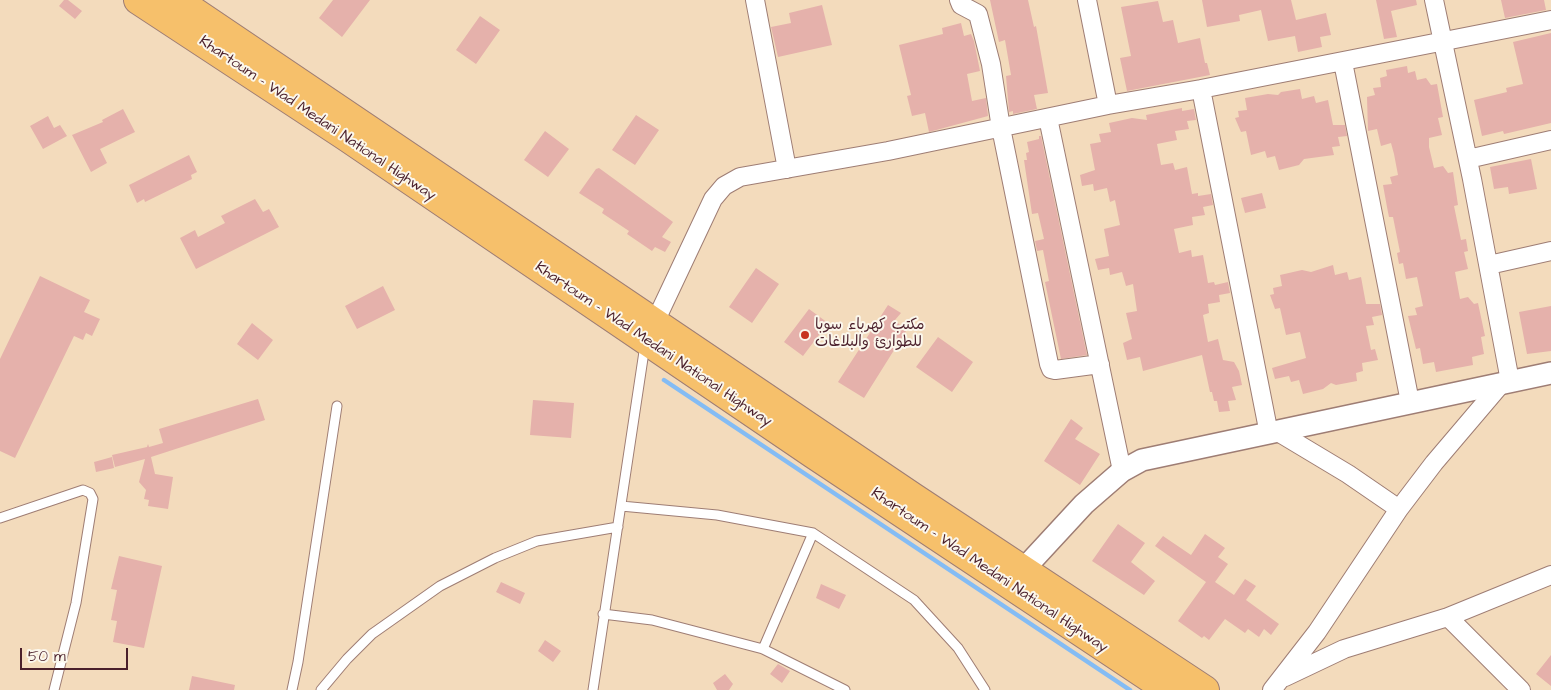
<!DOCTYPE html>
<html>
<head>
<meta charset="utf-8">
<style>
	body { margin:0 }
	#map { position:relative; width:1551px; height:690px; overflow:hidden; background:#f3dbbc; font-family:"Architects Daughter",sans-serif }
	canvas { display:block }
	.scale { position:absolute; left:20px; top:648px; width:108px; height:22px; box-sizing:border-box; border:2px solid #4a1f2b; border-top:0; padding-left:6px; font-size:15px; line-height:18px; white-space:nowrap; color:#4a1f2b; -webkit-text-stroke:4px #fbf7ec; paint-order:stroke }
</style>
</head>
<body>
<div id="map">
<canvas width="1551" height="690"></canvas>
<div class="scale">50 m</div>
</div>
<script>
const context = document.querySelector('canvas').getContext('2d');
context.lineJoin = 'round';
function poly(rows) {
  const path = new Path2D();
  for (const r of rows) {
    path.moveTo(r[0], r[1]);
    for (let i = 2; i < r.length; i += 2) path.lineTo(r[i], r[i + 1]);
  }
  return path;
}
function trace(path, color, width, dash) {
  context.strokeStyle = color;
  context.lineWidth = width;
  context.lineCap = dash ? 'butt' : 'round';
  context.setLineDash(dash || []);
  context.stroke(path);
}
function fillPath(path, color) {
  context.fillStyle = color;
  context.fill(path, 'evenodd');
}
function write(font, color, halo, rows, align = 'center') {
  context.font = font + ' "Architects Daughter","Playpen Sans Arabic",sans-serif';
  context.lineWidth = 4;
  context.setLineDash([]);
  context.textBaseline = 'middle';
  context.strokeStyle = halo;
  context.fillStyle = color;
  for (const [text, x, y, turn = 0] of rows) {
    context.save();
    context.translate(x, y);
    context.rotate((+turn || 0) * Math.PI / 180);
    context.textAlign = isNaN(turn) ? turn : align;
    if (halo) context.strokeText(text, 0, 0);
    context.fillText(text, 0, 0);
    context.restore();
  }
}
const stream = poly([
	[664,380,1130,690]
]);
const building = poly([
	[64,0,68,0,82,11,75,19,59,6],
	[333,0,370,0,342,37,319,18],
	[990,0,1028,0,1034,27,1036,26,1048,93,1034,95,1037,109,1013,114,1013,111,1009,112,1006,76,1011,75,1005,40,999,42],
	[1202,0,1291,0,1296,20,1326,13,1331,35,1320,37,1322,47,1298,52,1295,36,1268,41,1261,10,1239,15,1240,21,1207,27],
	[1376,0,1416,0,1417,5,1391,11,1397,37,1384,39],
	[1501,0,1544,0,1546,10,1505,18],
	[1158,1,1163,22,1173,20,1178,43,1200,38,1205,63,1207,63,1210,75,1127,91,1120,58,1131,56,1121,7],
	[822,5,832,45,778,57,771,27,791,23,789,13],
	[480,16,500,30,476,64,456,50],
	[961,23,964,36,971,34,974,41,980,71,967,74,972,101,986,98,988,116,929,132,925,113,912,116,907,96,911,95,899,45,943,34,942,28],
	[1551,33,1551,123,1504,134,1503,131,1482,136,1474,100,1507,92,1506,88,1523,84,1513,42],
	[1407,66,1408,73,1415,71,1417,80,1426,78,1431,85,1437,84,1443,117,1438,118,1442,135,1429,138,1429,147,1434,168,1443,166,1448,173,1453,172,1458,205,1454,206,1461,240,1466,239,1468,251,1464,252,1468,269,1455,272,1460,299,1468,297,1474,304,1478,303,1485,336,1481,337,1484,354,1472,357,1473,365,1436,372,1434,362,1423,364,1420,348,1416,349,1408,316,1417,315,1415,308,1423,306,1417,277,1406,279,1403,263,1399,264,1397,253,1400,252,1393,217,1389,217,1387,207,1383,185,1392,184,1390,177,1398,175,1394,154,1391,143,1381,146,1377,129,1368,131,1367,97,1375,95,1373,88,1381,87,1380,78,1387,76,1386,70],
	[1300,89,1302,99,1314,96,1316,103,1328,100,1333,125,1345,125,1347,136,1338,137,1340,146,1332,147,1334,155,1304,159,1299,165,1279,170,1275,156,1267,158,1265,151,1251,155,1246,131,1241,132,1235,118,1239,117,1238,111,1247,110,1245,98,1268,94,1278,95,1281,92],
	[1182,108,1182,111,1194,109,1196,120,1187,121,1189,129,1175,131,1177,140,1157,144,1161,165,1173,163,1175,170,1187,167,1192,194,1198,193,1198,196,1211,194,1213,205,1203,207,1205,215,1192,217,1193,225,1174,229,1179,253,1191,250,1192,257,1203,255,1208,283,1214,282,1215,285,1228,282,1230,293,1219,295,1220,302,1208,304,1209,313,1203,315,1208,342,1218,339,1223,360,1234,362,1239,371,1242,385,1232,387,1236,400,1228,401,1230,411,1219,412,1217,401,1214,401,1212,392,1210,392,1202,355,1143,371,1140,357,1127,360,1123,343,1132,339,1126,313,1137,311,1133,284,1126,286,1122,272,1110,275,1109,268,1098,270,1095,259,1109,256,1104,229,1120,225,1115,200,1110,202,1107,188,1094,191,1093,184,1082,186,1080,175,1095,170,1090,144,1101,142,1099,134,1111,132,1109,123,1132,118,1147,120,1146,115],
	[123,109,135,132,100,149,107,163,91,172,72,135,103,122,102,120],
	[636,115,659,130,635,165,612,150],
	[48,116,54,128,60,125,67,136,43,149,30,126],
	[545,131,569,149,548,177,524,160],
	[1039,136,1041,136,1087,355,1061,359,1045,282,1049,281,1043,250,1037,251,1035,241,1044,239,1038,213,1032,214,1024,160,1027,160,1026,153,1029,152,1027,142,1039,139],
	[189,155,197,172,191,175,192,179,145,202,144,199,137,203,129,185],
	[1531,159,1537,189,1509,194,1508,187,1494,189,1490,167],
	[599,168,673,222,662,237,671,242,665,252,655,247,652,251,627,234,629,231,602,213,604,209,579,193,596,169],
	[1262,193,1266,208,1245,213,1241,198],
	[255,199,263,212,269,209,279,227,196,269,180,238,195,230,198,237,225,223,221,216],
	[1333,265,1335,275,1347,272,1349,280,1361,277,1366,304,1380,304,1382,315,1372,317,1374,325,1366,326,1371,350,1375,349,1378,360,1362,363,1363,371,1356,373,1357,381,1336,385,1331,383,1323,389,1303,394,1299,380,1291,382,1289,376,1275,379,1272,368,1306,358,1300,332,1286,335,1280,308,1275,309,1270,295,1274,294,1273,288,1282,286,1280,275,1302,270,1311,272],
	[756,268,779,284,752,323,729,307],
	[40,276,90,300,84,312,100,319,92,336,86,333,83,340,74,336,15,458,0,451,0,359],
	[383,286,395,310,357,329,345,306],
	[888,305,901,313,895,320,906,331,864,398,838,382],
	[1551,306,1551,351,1527,354,1519,312],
	[809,309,828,323,803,356,784,342],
	[252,323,273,340,258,360,237,344],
	[938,337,973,362,952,392,916,367],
	[258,399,265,420,151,457,155,474,173,477,168,509,148,506,149,500,144,499,146,490,139,482,145,459,115,467,112,455,147,447,148,444,149,447,163,443,159,429],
	[533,400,574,403,571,438,530,435],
	[1071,419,1083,428,1075,439,1100,454,1080,485,1044,461],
	[112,457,114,468,96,472,94,462],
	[1118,524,1145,543,1131,562,1155,581,1144,595,1092,561],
	[1205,534,1225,548,1218,557,1228,564,1215,582,1234,595,1245,579,1256,586,1246,600,1279,624,1271,635,1264,629,1259,637,1248,629,1245,633,1225,619,1209,640,1204,636,1202,638,1178,621,1206,582,1155,546,1163,536,1191,555],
	[119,556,162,566,144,648,113,642,117,621,111,620,117,590,111,589],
	[501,582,525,593,520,604,496,592],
	[821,584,846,595,839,609,816,598],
	[545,640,561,651,553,662,538,651],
	[1551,655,1551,686,1536,674],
	[778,664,790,671,782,683,770,674],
	[725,674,733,684,729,690,717,690,713,683],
	[192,676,235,685,234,690,189,690]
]);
const service = poly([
	[621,506,717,515,813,533,914,600,958,648,985,690],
	[0,518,83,490,90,493,93,499,76,603,54,690],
	[603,614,652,620,763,649,845,690],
	[763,649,813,533],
	[292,690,298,662,337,406],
	[321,690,347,659,372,634,440,586,495,558,537,541,618,527],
	[593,690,645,345]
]);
const minor = poly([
	[755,0,787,169],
	[959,0,961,5,978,14,991,64,1001,128,1049,364,1051,369,1055,370,1100,364],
	[1087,0,1108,105],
	[1434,0,1472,179,1510,381],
	[1343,62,1410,402],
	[1201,89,1269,434],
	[1048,118,1122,471],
	[1468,159,1551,140],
	[1489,265,1551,251],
	[655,322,713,199,724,186,740,177,888,151,1108,105,1201,89,1551,20],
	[1278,432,1348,474,1399,509],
	[1448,617,1521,690],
	[1285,677,1344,649,1448,617,1551,575],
	[1272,690,1317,632,1399,509,1434,463,1502,383]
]);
const tertiary = poly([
	[1023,570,1084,504,1122,471,1142,460,1551,373]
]);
const trunk = poly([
	[138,0,345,136,813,454,1168,690],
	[177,0,913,497,1205,690]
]);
const markers = [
	[805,335,5,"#c8321e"]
];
const streetNames = [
	["Khartoum - Wad Medani National Highway",317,119,34],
	["Khartoum - Wad Medani National Highway",653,345,34],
	["Khartoum - Wad Medani National Highway",989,571,34]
];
const poiNames = [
	["مكتب كهرباء سوبا",815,326],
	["للطوارئ والبلاغات",815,343]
];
trace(stream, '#84bcf4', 4.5);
fillPath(building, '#e5b1ab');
trace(service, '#9e7d74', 11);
trace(minor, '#9e7d74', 20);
trace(tertiary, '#9e7d74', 24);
trace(trunk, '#9e7d74', 30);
trace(service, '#fff', 9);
trace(minor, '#fff', 18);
trace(tertiary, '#fff', 21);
trace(trunk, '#f6c06b', 28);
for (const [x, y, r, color] of markers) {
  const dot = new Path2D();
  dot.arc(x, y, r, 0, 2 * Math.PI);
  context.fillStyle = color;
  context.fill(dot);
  trace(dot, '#fbf7ec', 2);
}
write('15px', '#4a1f2b', '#fbf7ec', streetNames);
write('15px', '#4a1f2b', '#fbf7ec', poiNames, 'left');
</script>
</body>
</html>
